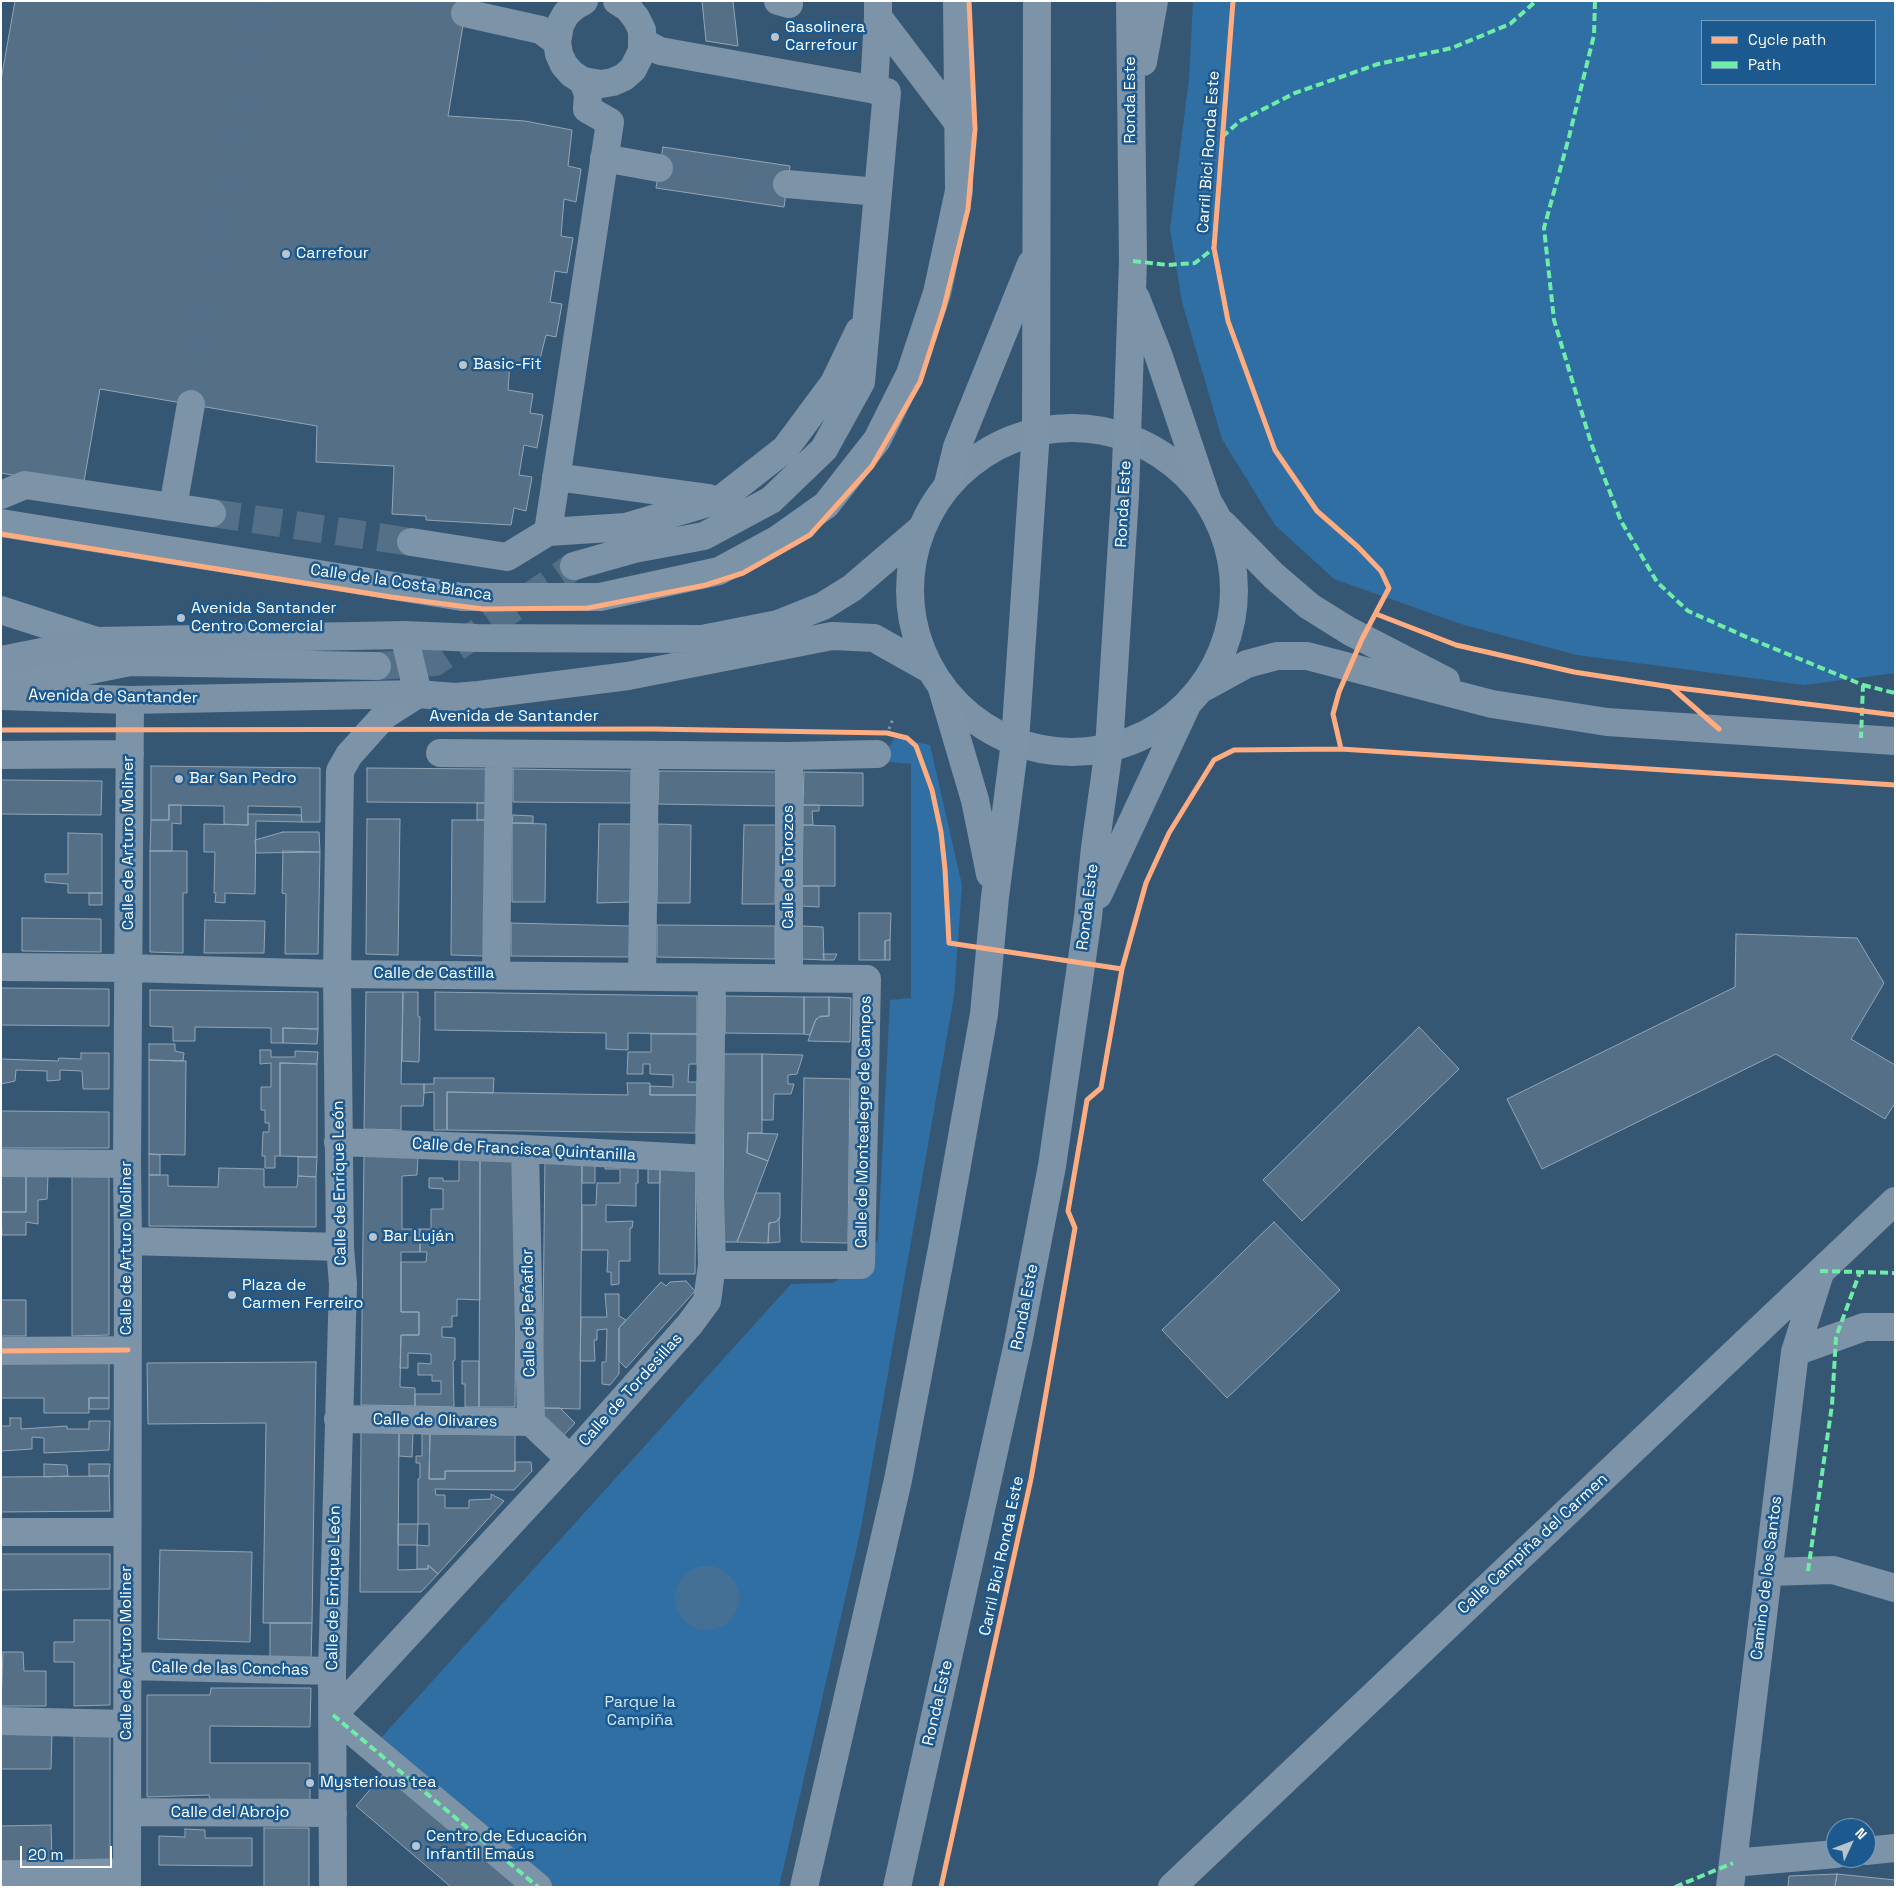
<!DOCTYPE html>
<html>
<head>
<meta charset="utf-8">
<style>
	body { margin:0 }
	#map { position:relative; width:1896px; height:1888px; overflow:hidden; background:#365774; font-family:"Space Grotesk",sans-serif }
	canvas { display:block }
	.frame { position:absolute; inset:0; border:2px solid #fff; pointer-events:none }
	.legend { position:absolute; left:1701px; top:20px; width:175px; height:65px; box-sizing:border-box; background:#1c598e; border:1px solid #779bbb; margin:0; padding:6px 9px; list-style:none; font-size:15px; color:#fff }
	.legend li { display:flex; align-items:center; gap:10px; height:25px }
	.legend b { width:25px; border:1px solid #779bbb }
	.north { position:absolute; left:1826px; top:1818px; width:50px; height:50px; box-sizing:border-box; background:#1c598e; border:1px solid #779bbb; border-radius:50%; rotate:47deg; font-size:14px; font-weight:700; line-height:20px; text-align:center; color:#fff }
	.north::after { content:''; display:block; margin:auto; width:18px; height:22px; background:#b9c4ce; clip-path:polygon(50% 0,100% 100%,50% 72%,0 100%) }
	.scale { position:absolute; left:20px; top:1846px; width:92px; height:22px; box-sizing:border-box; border:2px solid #fff; border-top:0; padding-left:6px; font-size:15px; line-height:18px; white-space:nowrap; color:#fff; -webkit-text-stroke:4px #1c598e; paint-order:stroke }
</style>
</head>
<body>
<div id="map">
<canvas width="1896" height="1888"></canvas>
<div class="frame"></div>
<ul class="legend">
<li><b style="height:6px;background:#ffac80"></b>Cycle path</li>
<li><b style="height:6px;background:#6deda7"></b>Path</li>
</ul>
<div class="north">N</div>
<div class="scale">20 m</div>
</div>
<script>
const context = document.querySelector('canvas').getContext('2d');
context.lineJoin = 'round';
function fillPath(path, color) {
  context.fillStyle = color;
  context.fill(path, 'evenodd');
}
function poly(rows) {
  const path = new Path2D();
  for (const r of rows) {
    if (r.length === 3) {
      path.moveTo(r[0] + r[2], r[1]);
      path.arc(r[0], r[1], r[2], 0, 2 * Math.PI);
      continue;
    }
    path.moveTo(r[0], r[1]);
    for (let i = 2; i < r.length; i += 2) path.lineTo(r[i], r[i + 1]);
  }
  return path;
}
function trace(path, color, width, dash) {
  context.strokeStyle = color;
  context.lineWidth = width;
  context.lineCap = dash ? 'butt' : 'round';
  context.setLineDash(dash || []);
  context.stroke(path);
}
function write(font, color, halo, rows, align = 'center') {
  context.font = font + ' "Space Grotesk",sans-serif';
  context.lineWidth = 5;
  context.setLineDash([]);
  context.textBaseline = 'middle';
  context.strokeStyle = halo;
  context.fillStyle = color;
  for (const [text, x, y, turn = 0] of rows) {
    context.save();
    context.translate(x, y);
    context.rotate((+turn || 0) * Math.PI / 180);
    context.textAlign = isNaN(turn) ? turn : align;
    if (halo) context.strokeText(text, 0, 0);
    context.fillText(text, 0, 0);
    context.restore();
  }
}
const green = poly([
	[1193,1,1895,1,1895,673,1804,685,1577,655,1464,625,1334,579,1275,525,1222,439,1182,302,1170,229,1189,79],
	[1702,21,1875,21,1875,84,1702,84],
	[894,738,930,745,962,885,954,996,860,1533,779,1887,540,1887,372,1748,791,1284,833,1283,861,1265,878,1240,890,1000,911,998,911,764,882,761]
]);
const water = poly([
	[707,1598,32]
]);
const building = poly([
	[15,1,467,1,448,116,525,121,572,130,568,166,581,169,576,202,564,199,561,236,573,238,567,273,555,271,550,302,562,304,556,337,546,335,539,363,510,362,508,390,533,394,530,413,543,415,537,448,524,445,519,475,532,477,526,511,514,508,511,525,426,520,426,516,392,514,394,466,316,462,317,426,100,389,83,487,1,473,1,80,15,1],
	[702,1,733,1,738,46,706,41,702,1],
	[663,147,790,166,784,207,656,188,663,147],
	[151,766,320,768,320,822,302,822,301,807,248,806,248,825,224,824,224,806,169,805,169,820,151,820,151,766],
	[367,768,486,769,486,803,367,802,367,768],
	[513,769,631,771,631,803,513,802,513,769],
	[659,771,776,772,777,806,658,804,659,771],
	[804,772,863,773,863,806,803,805,804,772],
	[1,780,102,781,101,815,1,814,1,780],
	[477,803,486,803,485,820,477,820,477,803],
	[169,805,181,805,181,824,172,823,172,851,150,851,151,820,169,820,169,805],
	[803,805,819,805,819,811,812,811,813,825,803,825,803,805],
	[248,814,301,815,302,822,256,821,255,894,225,893,225,903,215,902,216,893,214,893,215,852,204,852,204,824,248,825,248,814],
	[513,815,533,816,533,823,512,823,513,815],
	[367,819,400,819,398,955,366,954,367,819],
	[452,820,485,820,484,956,451,955,452,820],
	[512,823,546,824,545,902,512,902,512,823],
	[599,824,631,824,630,902,597,903,599,824],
	[658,824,691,825,690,903,657,903,658,824],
	[744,825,776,825,775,904,742,904,744,825],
	[803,825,835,826,835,886,802,886,803,825],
	[283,832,319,832,320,852,256,853,255,840,283,832],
	[68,833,102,834,102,893,68,893,68,884,45,882,45,874,68,874,68,833],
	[150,851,187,851,187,893,183,893,183,953,150,952,150,851],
	[283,851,320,852,318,954,285,954,286,894,282,893,283,851],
	[802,886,819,886,819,907,802,906,802,886],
	[89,893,102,893,102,905,89,905,89,893],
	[859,913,891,913,890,940,885,941,885,960,859,960,859,913],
	[22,918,101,919,101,952,22,951,22,918],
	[205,920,265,921,264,953,204,953,205,920],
	[511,923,630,926,629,957,511,956,511,923],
	[657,925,775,926,775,959,657,957,657,925],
	[802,926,823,927,824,960,802,959,802,926],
	[1736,934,1857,938,1884,983,1851,1039,1895,1065,1895,1103,1885,1119,1776,1054,1542,1169,1507,1099,1735,987,1736,934],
	[890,940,890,960,885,960,885,941,890,940],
	[823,954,837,954,834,960,824,960,823,954],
	[1,988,109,989,109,1026,1,1025,1,988],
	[150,990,318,992,318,1029,283,1028,283,1043,271,1043,271,1028,195,1027,195,1041,173,1041,173,1027,150,1026,150,990],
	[366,992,403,992,401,1084,424,1084,424,1093,423,1106,401,1106,401,1130,364,1129,366,992],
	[403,992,418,992,418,1016,420,1017,419,1062,402,1061,403,992],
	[435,992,697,996,697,1034,628,1033,628,1050,606,1049,606,1033,435,1030,435,992],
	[725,996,804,997,804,1034,725,1033,725,996],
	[804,997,829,997,829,1016,819,1017,815,1021,810,1035,804,1034,804,997],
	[829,997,851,998,850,1042,808,1041,816,1019,821,1016,829,1016,829,997],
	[1419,1027,1459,1069,1302,1221,1263,1180,1419,1027],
	[283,1028,318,1029,317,1044,283,1043,283,1028],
	[651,1034,697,1034,697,1064,689,1064,688,1082,697,1082,697,1095,650,1095,650,1086,673,1087,673,1075,650,1074,650,1064,643,1064,643,1074,627,1074,628,1052,651,1052,651,1034],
	[149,1044,175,1044,175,1051,184,1053,183,1061,149,1060,149,1044],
	[260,1050,271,1050,271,1057,295,1057,295,1051,318,1052,317,1064,280,1063,280,1156,275,1156,275,1168,265,1168,265,1156,262,1156,263,1132,269,1132,269,1123,265,1123,265,1110,261,1110,261,1087,271,1087,271,1063,260,1064,260,1050],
	[81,1053,109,1053,109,1089,83,1089,82,1071,60,1070,60,1080,47,1081,47,1071,16,1070,15,1081,1,1084,1,1059,58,1061,59,1058,81,1059,81,1053],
	[724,1054,762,1054,762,1133,748,1133,747,1153,768,1161,737,1242,723,1242,724,1054],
	[762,1054,803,1055,797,1074,788,1075,788,1084,794,1084,791,1094,774,1094,773,1120,762,1120,762,1054],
	[149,1060,186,1061,185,1155,149,1154,149,1060],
	[280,1063,317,1064,317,1157,280,1156,280,1063],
	[434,1078,494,1078,493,1093,447,1092,447,1130,434,1130,434,1092,424,1093,424,1084,434,1084,434,1078],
	[804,1078,850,1079,848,1243,801,1242,804,1078],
	[627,1083,650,1083,650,1095,697,1095,696,1133,447,1130,447,1092,628,1095,627,1083],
	[1,1111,109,1112,109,1148,1,1148,1,1111],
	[748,1133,778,1134,768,1161,747,1153,748,1133],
	[149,1154,160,1155,160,1175,149,1175,149,1154],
	[364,1156,418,1157,417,1175,402,1176,402,1229,420,1229,420,1252,401,1252,401,1312,419,1312,419,1335,401,1335,400,1387,415,1388,415,1406,361,1405,364,1156],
	[298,1157,317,1157,316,1177,298,1176,298,1157],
	[459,1158,480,1158,480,1300,457,1299,457,1316,452,1316,452,1327,442,1327,442,1337,455,1338,455,1360,453,1361,454,1407,415,1406,415,1394,441,1394,441,1381,432,1381,432,1375,418,1375,418,1363,431,1364,431,1354,408,1353,408,1368,400,1368,401,1335,419,1335,419,1312,401,1312,401,1262,426,1262,427,1252,420,1252,420,1229,431,1229,431,1209,443,1209,443,1189,429,1188,429,1178,443,1178,443,1181,459,1181,459,1158],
	[480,1158,517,1158,515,1407,479,1407,480,1158],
	[545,1158,582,1158,580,1409,542,1408,545,1158],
	[582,1158,595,1159,595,1183,582,1183,582,1158],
	[606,1159,638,1159,638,1183,636,1183,636,1206,606,1205,606,1222,633,1221,632,1228,630,1228,630,1261,619,1261,619,1284,611,1285,611,1272,607,1272,608,1250,582,1250,582,1205,596,1205,597,1183,620,1183,620,1169,605,1169,606,1159],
	[648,1159,660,1160,660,1183,648,1183,648,1159],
	[660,1160,696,1160,695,1274,659,1274,660,1160],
	[219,1168,264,1169,264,1187,297,1187,298,1176,316,1177,316,1227,149,1226,149,1175,168,1175,168,1186,218,1187,219,1168],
	[1,1175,26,1175,26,1212,1,1212,1,1175],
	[26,1175,48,1176,47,1199,38,1200,38,1224,26,1222,26,1235,2,1235,1,1212,26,1212,26,1175],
	[72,1176,109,1176,109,1335,72,1336,72,1176],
	[756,1193,780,1193,780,1218,776,1222,769,1223,768,1243,737,1242,756,1193],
	[779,1218,780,1242,768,1243,769,1223,776,1222,779,1218],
	[1274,1222,1340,1290,1227,1398,1162,1330,1274,1222],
	[686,1281,695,1291,626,1368,619,1361,619,1328,661,1282,666,1286,670,1282,686,1281],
	[605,1294,619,1294,619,1316,626,1320,619,1328,619,1374,610,1385,602,1384,602,1362,606,1362,607,1329,597,1330,597,1340,594,1340,595,1361,580,1361,581,1317,607,1317,605,1294],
	[1,1300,26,1300,26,1336,1,1336,1,1300],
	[462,1361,479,1361,479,1407,465,1407,465,1384,462,1384,462,1361],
	[316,1362,312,1623,263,1623,266,1423,148,1424,147,1363,316,1362],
	[1,1363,109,1363,109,1398,89,1398,89,1413,44,1413,44,1398,1,1398,1,1363],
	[89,1398,109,1398,109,1409,89,1409,89,1398],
	[542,1408,560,1408,575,1423,562,1437,543,1419,542,1408],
	[10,1418,21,1418,21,1429,67,1426,67,1429,89,1429,89,1421,110,1421,109,1450,44,1453,44,1438,32,1437,32,1449,1,1451,1,1426,10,1426,10,1418],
	[361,1432,399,1433,398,1570,428,1569,428,1565,438,1574,421,1592,360,1592,361,1432],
	[399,1433,413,1433,412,1457,399,1456,399,1433],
	[422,1434,430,1434,429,1479,445,1479,445,1471,515,1471,515,1462,531,1462,532,1471,514,1490,435,1489,436,1495,445,1495,445,1508,469,1508,469,1500,491,1499,491,1494,504,1501,438,1574,428,1565,428,1569,417,1569,417,1545,429,1546,429,1524,418,1524,418,1479,420,1478,420,1463,416,1463,416,1456,422,1456,422,1434],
	[430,1434,515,1435,515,1471,445,1471,445,1479,429,1479,430,1434],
	[44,1464,67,1465,68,1476,44,1477,44,1464],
	[89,1464,110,1464,109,1476,89,1476,89,1464],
	[109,1476,110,1511,1,1512,1,1477,109,1476],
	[398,1524,418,1524,417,1545,398,1545,398,1524],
	[160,1550,252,1552,250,1642,158,1639,160,1550],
	[1,1554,110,1554,110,1589,1,1590,1,1554],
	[74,1620,110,1620,110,1705,74,1706,74,1662,54,1662,54,1642,74,1642,74,1620],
	[270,1623,312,1623,311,1661,270,1661,270,1623],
	[3,1652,23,1652,24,1671,46,1671,46,1706,1,1706,3,1652],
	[211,1688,311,1688,310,1727,210,1726,210,1763,310,1763,310,1801,210,1802,209,1795,147,1797,147,1695,210,1695,211,1688],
	[52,1733,51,1769,1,1769,1,1734,52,1733],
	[74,1733,110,1733,110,1861,74,1861,74,1733],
	[387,1770,524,1887,451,1887,356,1806,387,1770],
	[51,1825,52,1861,1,1861,1,1826,51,1825],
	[264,1828,309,1828,309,1887,264,1887,264,1828],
	[185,1829,205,1830,205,1838,252,1838,252,1866,159,1865,159,1836,185,1837,185,1829],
	[1837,1874,1895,1880,1895,1887,1835,1887,1837,1874],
	[1837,1874,1835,1887,1788,1887,1789,1876,1837,1874]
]);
const minorTunnel = poly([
	[411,1,465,13],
	[659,168,787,184],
	[191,404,259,1],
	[212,513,411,542],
	[377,666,435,662,574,566]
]);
const path = poly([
	[889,729,893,719]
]);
const minor = poly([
	[584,1,575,6,566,14,560,25,557,42,559,54,564,65,572,74,583,81,601,84,613,82,624,77,633,69,642,51,642,30,636,18,628,8,617,1],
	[778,1,789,4],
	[878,1,878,17,959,124],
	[465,13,541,30,557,42],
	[874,90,878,17],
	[604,158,659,168],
	[787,184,878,192],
	[556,477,709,498],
	[1,495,25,485,212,513],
	[173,507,191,404],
	[1,523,462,597,600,597,719,571,778,539,826,505,877,440,910,374,937,293,959,191,957,1],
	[548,532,626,527,721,499,785,449,834,383,859,331],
	[411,542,507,557,548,532,610,122,587,109,588,94,583,81],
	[574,566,634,549,704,536,771,500,824,449,861,382,887,92,660,51,643,42],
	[1,610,97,641],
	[1,688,130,662,377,666],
	[440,753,789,756,877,754],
	[1,755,130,754],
	[1,967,128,968,337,974,867,979,861,1265,712,1265],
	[496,975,499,755],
	[642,977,645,755],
	[789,978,789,756],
	[338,1142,525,1149,709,1159],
	[525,1149,531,1422,570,1459],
	[1,1163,127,1164],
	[128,1241,340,1247],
	[1,1351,128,1350],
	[1795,1352,1864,1327,1895,1327],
	[338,1419,531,1422],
	[1,1532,127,1532],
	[1768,1572,1833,1570,1895,1588],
	[127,1666,332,1671],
	[1,1721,127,1724],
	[127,1812,333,1813],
	[1866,1851,1895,1848],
	[1733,1863,1836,1854],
	[1,1875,127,1872],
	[127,1887,128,1241,127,1164,130,700],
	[333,1887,332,1671,343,1284,340,1247,337,974,340,771,349,755,385,715,418,694,404,635],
	[538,1887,333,1715,570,1459,690,1324,707,1301,712,1265,709,1159,712,978],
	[1172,1887,1895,1201],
	[1730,1887,1795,1352,1820,1273]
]);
const major = poly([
	[1072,590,162],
	[1223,524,1274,576,1309,606,1349,631,1446,681],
	[1,660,97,641,404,635,477,638,702,639,778,624,823,606,852,588,921,529],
	[1203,688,1247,664,1277,656,1307,656,1492,704,1607,722,1895,741],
	[1,696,130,700,418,694,454,697,479,695,628,676,832,636,874,638,931,670]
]);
const highway = poly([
	[1143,62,1154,1],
	[1136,298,1158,354,1207,499],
	[948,484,957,447,1031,264],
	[941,685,975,800,990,874],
	[1098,895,1186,707],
	[804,1887,898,1480,943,1243,984,1014,995,897,1015,742,1036,431,1037,1],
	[897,1887,1018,1343,1052,1166,1088,917,1095,848,1109,748,1125,495,1133,261,1130,1]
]);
const quiet = poly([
	[1595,1,1594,35,1569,137,1544,228,1554,320,1591,443,1621,521,1657,582,1688,611,1751,639,1863,685,1861,738],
	[1222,137,1240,121,1295,93,1378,64,1452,48,1510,24,1536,1],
	[1133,261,1168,265,1195,263,1214,248],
	[1863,685,1895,693],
	[1820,1271,1895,1273],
	[1808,1571,1832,1405,1836,1337,1860,1272],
	[333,1715,538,1887],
	[1675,1887,1733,1863]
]);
const cycleway = poly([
	[1,534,391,597,483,609,588,608,706,585,743,573,810,535,872,466,920,382,944,307,968,209,975,129,969,1],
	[1376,614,1456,645,1574,672,1671,687,1719,729],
	[1671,687,1895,715],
	[1,730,652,729,887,733,907,738,916,746,932,790,941,832,945,869,949,943,1122,969],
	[1341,749,1895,785],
	[1,1351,128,1350],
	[941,1887,1031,1479,1075,1228,1068,1211,1087,1100,1101,1088,1122,969,1146,883,1169,833,1214,760,1234,750,1341,749,1333,714,1339,692,1362,639,1389,588,1381,571,1358,547,1317,511,1275,450,1228,321,1214,248,1233,1]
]);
const markers = [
	[775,37,5,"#b9c4ce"],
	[286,254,5,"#b9c4ce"],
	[463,365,5,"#b9c4ce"],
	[181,618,5,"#b9c4ce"],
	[179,779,5,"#b9c4ce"],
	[373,1237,5,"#b9c4ce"],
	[232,1295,5,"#b9c4ce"],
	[310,1783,5,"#b9c4ce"],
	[416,1846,5,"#b9c4ce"]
];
const poiNames = [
	["Gasolinera",785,28],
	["Carrefour",785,46],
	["Carrefour",296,254],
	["Basic-Fit",473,365],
	["Avenida Santander",191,609],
	["Centro Comercial",191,627],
	["Bar San Pedro",189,779],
	["Bar Luján",383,1237],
	["Plaza de",242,1286],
	["Carmen Ferreiro",242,1304],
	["Mysterious tea",320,1783],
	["Centro de Educación",426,1837],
	["Infantil Emaús",426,1855]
];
const streetNames = [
	["Ronda Este",1131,100,-90],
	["Carril Bici Ronda Este",1209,152,-86],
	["Ronda Este",1124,504,-87],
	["Calle de la Costa Blanca",401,583,8],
	["Avenida de Santander",113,697,1],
	["Avenida de Santander",514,717],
	["Calle de Arturo Moliner",129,843,-90],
	["Calle de Torozos",789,867,-90],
	["Ronda Este",1088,907,-83],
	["Calle de Castilla",434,974],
	["Calle de Montealegre de Campos",864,1122,-89],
	["Calle de Francisca Quintanilla",524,1150,3],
	["Calle de Enrique León",340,1183,-91],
	["Calle de Arturo Moliner",127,1248,-90],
	["Ronda Este",1025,1307,-79],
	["Calle de Peñaflor",529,1313,-91],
	["Calle de Tordesillas",631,1390,-48],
	["Calle de Olivares",435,1421,1],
	["Calle Campiña del Carmen",1533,1544,-43],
	["Carril Bici Ronda Este",1002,1556,-78],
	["Camino de los Santos",1767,1578,-83],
	["Calle de Enrique León",334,1588,-89],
	["Calle de Arturo Moliner",127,1653,-90],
	["Calle de las Conchas",230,1669,1],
	["Ronda Este",938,1703,-77],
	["Calle del Abrojo",230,1813]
];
const parkNames = [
	["Parque la",640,1703],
	["Campiña",640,1721]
];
fillPath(green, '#306fa4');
fillPath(water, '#457095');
fillPath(building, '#546f86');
trace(building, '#92a5b6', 1);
trace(minorTunnel, '#547089', 28, [28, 14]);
trace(path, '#7d93a7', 3, [2.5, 4]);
trace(minor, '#7d93a7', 28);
trace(major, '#7c92a7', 28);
trace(highway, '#7d93a7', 28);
trace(quiet, '#6deda7', 4, [8, 4]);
trace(cycleway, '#ffac80', 5);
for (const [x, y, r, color] of markers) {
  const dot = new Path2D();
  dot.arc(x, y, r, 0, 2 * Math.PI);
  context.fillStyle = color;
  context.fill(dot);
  trace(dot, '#1c598e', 2);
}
write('16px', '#fff', '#1c598e', poiNames, 'left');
write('16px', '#fff', '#1c598e', streetNames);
write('16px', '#cfe7fa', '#1c598e', parkNames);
</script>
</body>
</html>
